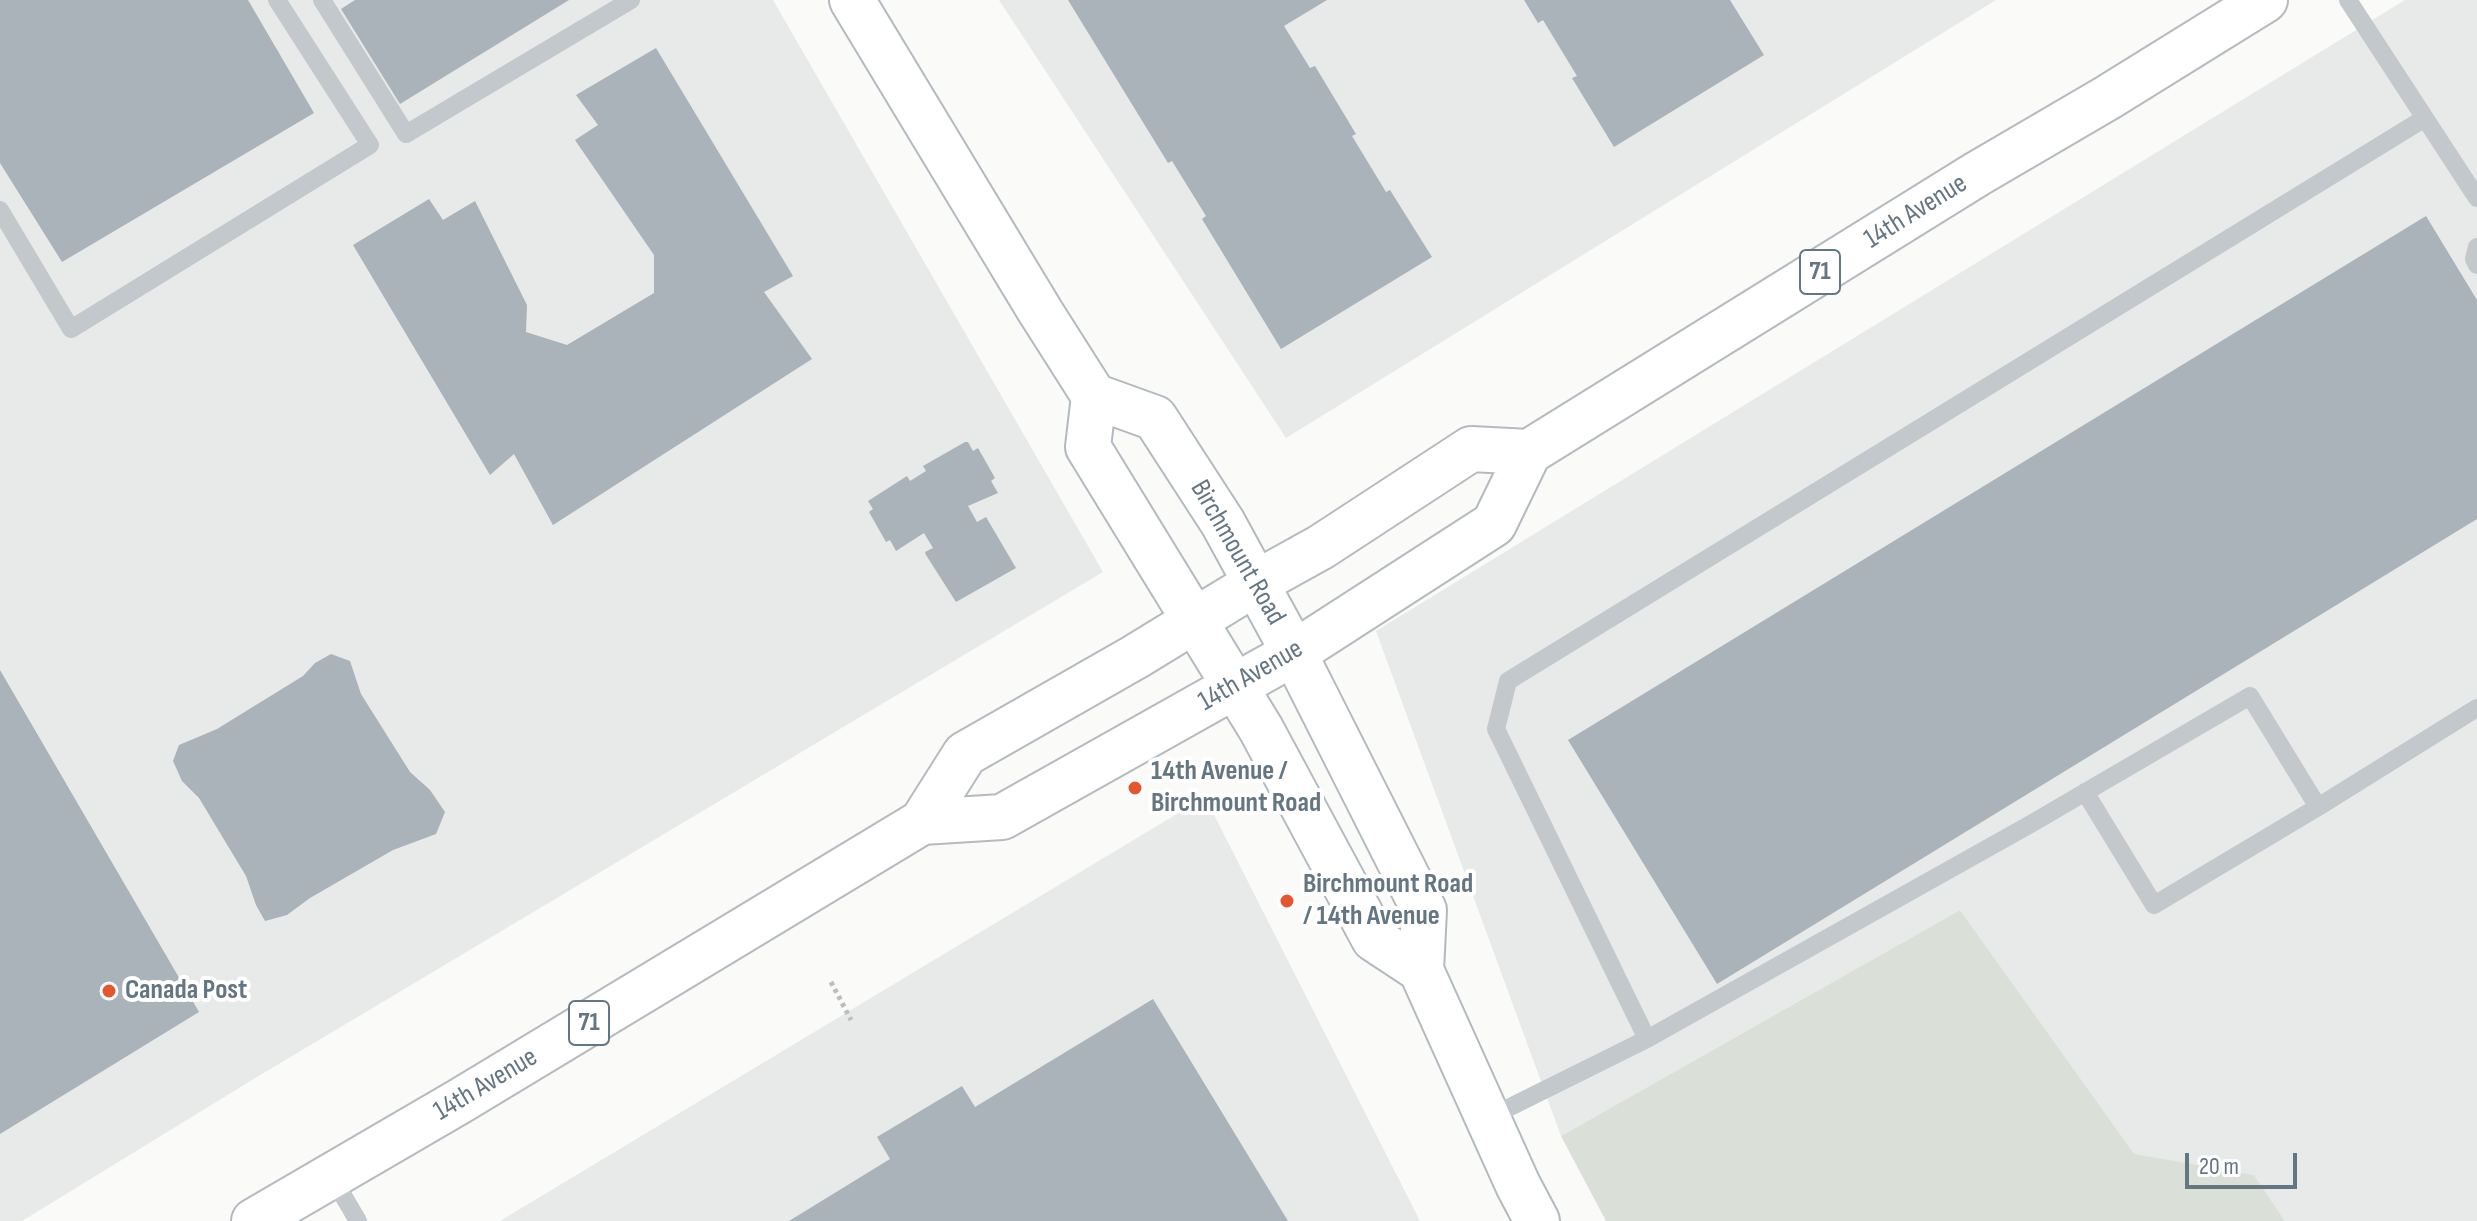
<!DOCTYPE html>
<html>
<head>
<meta charset="utf-8">
<style>
	body { margin:0 }
	#map { position:relative; width:2477px; height:1221px; overflow:hidden; background:#fafaf8; font-family:"Sofia Sans Condensed",sans-serif }
	canvas { display:block }
	.scale { position:absolute; left:2185px; top:1153px; width:112px; height:36px; box-sizing:border-box; border:4px solid #657683; border-top:0; padding-left:10px; font-size:24px; line-height:28px; white-space:nowrap; color:#657683; -webkit-text-stroke:6px #fff; paint-order:stroke }
</style>
</head>
<body>
<div id="map">
<canvas width="2477" height="1221"></canvas>
<div class="scale">20 m</div>
</div>
<script>
const context = document.querySelector('canvas').getContext('2d');
context.lineJoin = 'round';
function fillPath(path, color) {
  context.fillStyle = color;
  context.fill(path, 'evenodd');
}
function poly(rows) {
  const path = new Path2D();
  for (const r of rows) {
    path.moveTo(r[0], r[1]);
    for (let i = 2; i < r.length; i += 2) path.lineTo(r[i], r[i + 1]);
  }
  return path;
}
function trace(path, color, width, dash) {
  context.strokeStyle = color;
  context.lineWidth = width;
  context.lineCap = dash ? 'butt' : 'round';
  context.setLineDash(dash || []);
  context.stroke(path);
}
function write(font, color, halo, rows, align = 'center') {
  context.font = font + ' "Sofia Sans Condensed",sans-serif';
  context.lineWidth = 8;
  context.setLineDash([]);
  context.textBaseline = 'middle';
  context.strokeStyle = halo;
  context.fillStyle = color;
  for (const [text, x, y, turn = 0] of rows) {
    context.save();
    context.translate(x, y);
    context.rotate((+turn || 0) * Math.PI / 180);
    context.textAlign = isNaN(turn) ? turn : align;
    if (halo) context.strokeText(text, 0, 0);
    context.fillText(text, 0, 0);
    context.restore();
  }
}
const built = poly([
	[0,0,773,0,1103,572,257,1077,22,1221,0,1221],
	[999,0,1996,0,1286,438],
	[2405,0,2477,0,2477,1221,2285,1221,2254,1175,2134,1155,1960,910,1561,1136,1376,631],
	[1205,797,1420,1221,500,1221]
]);
const green = poly([
	[1960,910,2134,1154,2254,1175,2285,1221,1606,1221,1561,1136]
]);
const building = poly([
	[0,0,248,0,314,113,62,262,0,163],
	[355,0,569,0,400,104,341,9],
	[1068,0,1327,0,1284,26,1310,68,1315,66,1356,134,1352,136,1386,192,1390,190,1432,257,1281,349,1202,219,1206,216,1172,161,1168,163],
	[1524,0,1730,0,1764,55,1614,147,1572,78,1577,76,1543,20,1538,23],
	[656,48,793,276,764,292,812,359,553,525,514,454,490,475,353,245,429,199,443,220,475,201,527,305,526,332,567,345,654,293,654,255,575,140,598,125,576,95],
	[2426,216,2477,300,2477,519,1717,984,1568,740],
	[965,442,968,442,973,451,978,448,995,478,991,481,998,493,968,506,977,522,986,517,1016,568,956,602,926,555,925,552,933,548,924,533,896,551,890,540,886,542,869,512,873,509,868,501,907,476,910,481,926,471,923,466],
	[331,654,350,661,361,694,410,772,430,790,445,812,436,834,393,850,310,898,287,915,265,921,256,905,246,876,199,798,182,781,173,761,179,745,217,729,303,676,315,663],
	[0,670,199,1012,0,1134],
	[1153,999,1288,1221,789,1221,890,1159,877,1137,962,1086,975,1107]
]);
const path = poly([
	[831,982,851,1020]
]);
const lane = poly([
	[322,0,406,134,631,0],
	[2348,0,2477,198],
	[0,210,71,329,370,145,277,0],
	[2477,247,2474,259,2477,265],
	[2085,792,2154,905,2318,807],
	[1647,1039,2029,825,2250,696,2318,807,2477,708],
	[1488,1118,1647,1039,1496,729,1508,681,2425,118],
	[331,1175,358,1221]
]);
const secondary = poly([
	[852,0,1040,311,1094,396,1155,418,1223,523,1294,653,1424,910,1421,970,1518,1185,1537,1221],
	[1094,396,1088,447,1261,729,1374,939,1421,970]
]);
const primary = poly([
	[922,822,1002,817,1294,653,1494,524,1529,452,1977,174,2107,98,2265,0],
	[254,1221,460,1101,922,822,965,754,1135,657,1256,583,1321,547,1471,449,1529,452]
]);
const markers = [
	[1135,788,8,"#e4572e"],
	[1287,901,8,"#e4572e"],
	[109,991,8,"#e4572e"]
];
const shields = [
	[1820,272,40],
	[589,1023,40]
];
const shieldNames = [
	["71",1820,272],
	["71",589,1023]
];
const streetNames = [
	["14th Avenue",1916,212,-32],
	["Birchmount Road",1237,553,60],
	["14th Avenue",1251,676,-30],
	["14th Avenue",486,1085,-31]
];
const poiNames = [
	["14th Avenue /",1151,772],
	["Birchmount Road",1151,804],
	["Birchmount Road",1303,885],
	["/ 14th Avenue",1303,917],
	["Canada Post",125,991]
];
fillPath(built, '#e8e9e9');
fillPath(green, '#dadfd7');
fillPath(building, '#aab3b9');
trace(secondary, '#b3babf', 48);
trace(primary, '#b5babe', 48);
trace(path, '#bbbfc2', 5, [4, 4]);
trace(lane, '#c3c8cc', 18);
trace(secondary, '#fff', 44);
trace(primary, '#fff', 44);
for (const [x, y, r, color] of markers) {
  const dot = new Path2D();
  dot.arc(x, y, r, 0, 2 * Math.PI);
  context.fillStyle = color;
  context.fill(dot);
  trace(dot, '#fff', 3);
}
for (const [x, y, w] of shields) {
  const box = new Path2D();
  box.roundRect(x - w / 2, y - 22, w, 44, 6);
  context.fillStyle = '#fff';
  context.fill(box);
  trace(box, '#657683', 2);
}
write('bold 26px', '#657683', null, shieldNames);
write('28px', '#657683', '#fff', streetNames);
write('bold 28px', '#657683', '#fff', poiNames, 'left');
</script>
</body>
</html>
